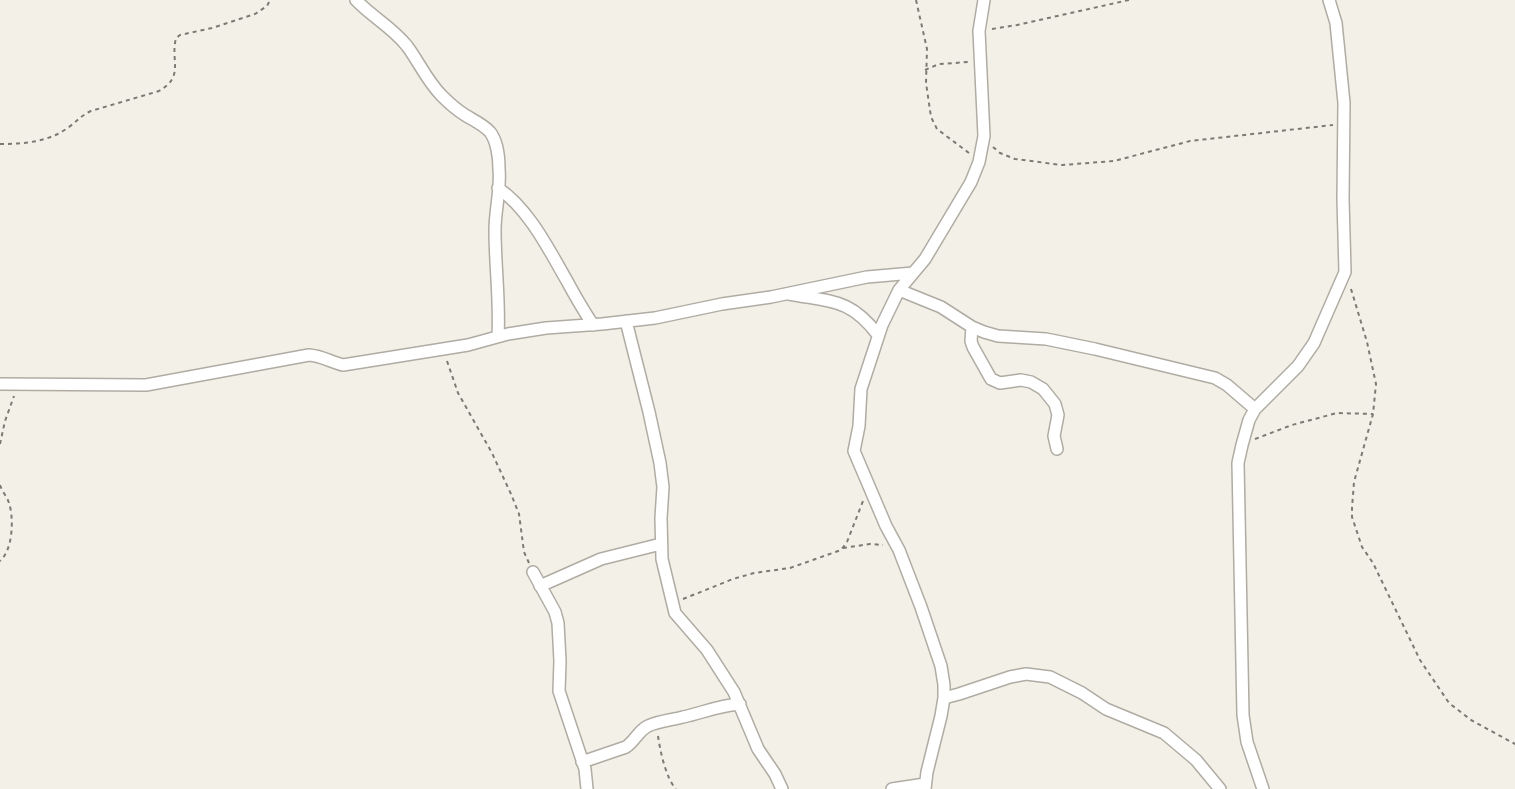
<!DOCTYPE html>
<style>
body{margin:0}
canvas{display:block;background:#f3f0e7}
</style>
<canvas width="1515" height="789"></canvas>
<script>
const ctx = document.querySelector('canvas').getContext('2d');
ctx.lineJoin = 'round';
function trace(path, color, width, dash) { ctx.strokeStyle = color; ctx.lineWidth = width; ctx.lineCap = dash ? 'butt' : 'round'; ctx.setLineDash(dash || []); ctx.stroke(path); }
const street = new Path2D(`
 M356,0C372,17 392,27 407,46C419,62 427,81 442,96C449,103 457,110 465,115C473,120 484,125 490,132C497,141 499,158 499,169C501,189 495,210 495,230C495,266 500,301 498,336
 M498,188C529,209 549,250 567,281C575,296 584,311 593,325
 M899,290L941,307L972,327L984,332L998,336L1046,339L1095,349L1215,378L1227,385L1255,409
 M789,294C831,302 850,298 878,335
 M626,321L649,412L660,463L663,487L661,518L662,559L675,613L707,650L734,692L758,749L775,774L782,789
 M972,327L971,341L973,347L991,379L1000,383L1021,380L1031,382L1043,389L1055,404L1058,415L1054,436L1057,449
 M0,384L146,385L309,355C322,356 331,362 343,365L468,345L508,334L546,328L602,324L655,318L722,304L771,297L867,277L913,273
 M533,572L555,612L558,623L560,661L559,691L585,769L587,789
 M540,586L601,559L661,544
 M944,698L959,694L1010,677L1026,674L1050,677L1082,693L1106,709L1164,733L1196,760L1220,789
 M582,762L626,747C635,741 638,731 648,726C659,721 672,720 683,717C702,713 720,705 740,704
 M892,789L925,784
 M925,789L927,772L941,716L944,698V685L941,666L921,607L899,550L886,526L854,451L859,426L861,389L882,325L899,290L925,259L971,182L979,162L984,136L979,31L984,0
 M1263,789L1247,742L1243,715L1238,463L1242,445L1249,420L1255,409L1298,366L1314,343L1345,272L1343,199L1344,103L1336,23L1329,0`);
trace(street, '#b0aca4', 14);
trace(new Path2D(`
 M916,0L927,49L926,83L931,117L937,129L969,153
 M992,29L1017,25L1129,0
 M925,70L939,64L969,62
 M0,144C24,144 49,142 69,127C77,121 82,115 91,111L159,91C185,76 170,61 176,38L180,35L212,28L255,14L267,6L270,0
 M993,147L1000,153L1015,159L1062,165L1114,161L1190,141L1333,125
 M1351,289L1367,342L1376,384L1373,414L1354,482L1352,508V517L1362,547L1373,563L1420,660L1449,703L1471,720L1515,744
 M447,361L458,393L492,453L511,494L519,514L524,552L529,563
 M1255,439L1292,425L1337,413L1373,414
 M0,444L5,421L14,396
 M0,485C2,491 7,497 9,503C14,518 13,550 0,561
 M843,548L870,544L883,545
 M683,599L733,579L754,573L790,568L841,550L847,542L863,501
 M658,736C660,750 666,779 676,789`), '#7c7a74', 2, [4, 4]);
trace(street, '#fff', 11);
</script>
